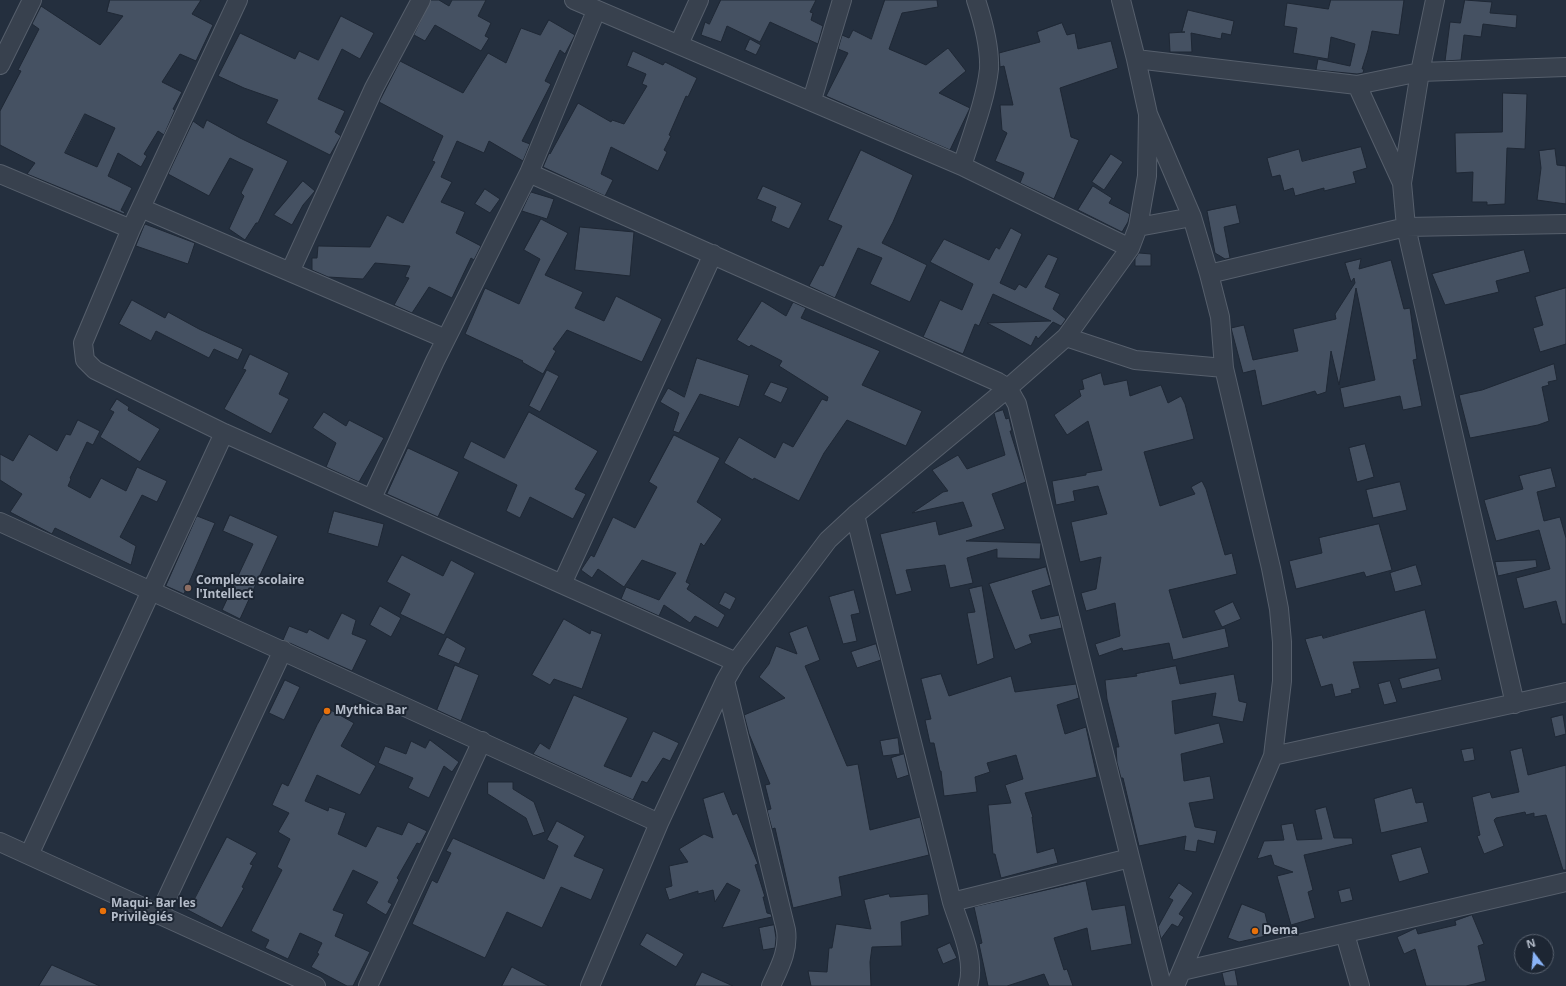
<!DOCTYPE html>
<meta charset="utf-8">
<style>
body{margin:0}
#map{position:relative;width:1566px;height:986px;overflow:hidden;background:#242f3e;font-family:"Noto Sans",sans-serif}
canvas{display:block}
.north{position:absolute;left:1514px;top:934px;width:40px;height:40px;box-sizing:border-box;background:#1d2633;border:1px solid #59626f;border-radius:50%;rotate:344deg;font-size:11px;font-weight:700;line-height:16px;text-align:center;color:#b4bcc9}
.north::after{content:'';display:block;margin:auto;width:14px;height:18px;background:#8ab4f8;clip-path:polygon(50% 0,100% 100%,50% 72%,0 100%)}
</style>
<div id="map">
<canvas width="1566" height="986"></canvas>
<div class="north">N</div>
</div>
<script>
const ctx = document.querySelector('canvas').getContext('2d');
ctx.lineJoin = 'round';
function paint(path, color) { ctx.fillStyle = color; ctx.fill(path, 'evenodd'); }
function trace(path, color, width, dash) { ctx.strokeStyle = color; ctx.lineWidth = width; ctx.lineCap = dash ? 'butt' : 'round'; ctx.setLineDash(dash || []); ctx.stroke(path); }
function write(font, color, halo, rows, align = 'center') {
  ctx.font = font + ' "Noto Sans",sans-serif'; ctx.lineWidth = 4; ctx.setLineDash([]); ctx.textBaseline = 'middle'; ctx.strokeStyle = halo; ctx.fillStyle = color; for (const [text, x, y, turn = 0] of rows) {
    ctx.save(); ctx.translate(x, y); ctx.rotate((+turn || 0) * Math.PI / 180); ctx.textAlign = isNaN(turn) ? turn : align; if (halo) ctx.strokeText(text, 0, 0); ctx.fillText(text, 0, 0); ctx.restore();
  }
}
const building = new Path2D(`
 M110,0H201L192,14L213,25L196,61L180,54L162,82L182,92L173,109L175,110L164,135L158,131L144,154L147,156L141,167L118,153L108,176L132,188L121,210L125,212L124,214L27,174L35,163L0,145V111L21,71L18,70L39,29L32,24L41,6L100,45L123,16L107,12ZM85,114L115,128L97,167L65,153Z
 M431,0H439L449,6L452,0H486L478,16L491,23L485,36L489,38L481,51L435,25L425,41L414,35Z
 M721,0H816L810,12L813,13L811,20L823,26L818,44L770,22L760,42L727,26L721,42L701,35L705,22L709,24Z
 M885,0H937L938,7L902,13L889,49L926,65L948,48L966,71L939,93L970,108L950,150L826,96L848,53L838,49L842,35L849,38L853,30L871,39Z
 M1331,0H1404L1399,35L1372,31L1368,50L1362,69H1364L1363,73L1357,74L1316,70L1318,59L1350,66L1355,44L1331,37L1328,59L1293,53L1297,28L1284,26L1287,3L1328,9Z
 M1465,0L1492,2L1490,13L1517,15L1516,28L1483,24L1481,37L1464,35L1461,60L1445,61L1450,22L1460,23Z
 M1188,10L1234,21L1231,35L1222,33L1221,39L1191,33L1192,52H1170L1169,33L1185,32H1182Z
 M341,16L374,33L360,59L342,49L318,99L345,111L335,132L341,136L330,155L266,123L278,100L244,88L218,76L240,33L295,59L299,51L318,60Z
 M549,20L575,35L565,54L560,50L545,81L551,84L522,141L530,144L523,161L489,141L484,153L457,141L441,177L452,182L441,202L465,212L456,233L481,246L474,260L471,258L452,298L429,287L412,313L394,305L409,278L405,277L410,266L375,263L363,279L328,277L312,270V258H317L318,246L370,247L387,215L403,223L435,162L432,161L443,136L379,102L400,61L463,93L488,53L506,63L521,28L540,35Z
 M1062,23L1067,35L1075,33L1078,49L1111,41L1118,68L1060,88L1071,137L1079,140L1054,199L1020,183L1024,173L995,161L1007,133L1002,130L1000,105H1013L1004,66L1000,67L999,53L1040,42L1037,32Z
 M750,39L761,45L756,55L745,50Z
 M633,51L663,65L665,62L697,78L688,97L686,96L669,135L671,136L664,150L667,152L658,171L611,147L601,174L613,180L605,196L543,167L549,153L550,154L578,103L611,122L612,120L624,124L647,86L642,84L646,74L627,66Z
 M1503,93L1527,94L1525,149L1507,148L1505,204L1487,205V202H1472L1473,172L1456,173L1455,133L1502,132Z
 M207,120L240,138L288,161L258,223H256L245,240L229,229L244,196L241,193L253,169L230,158L209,196L168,174L193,121L203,128Z
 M1361,147L1367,168L1353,172L1356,183L1324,191V188L1295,196L1293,188L1284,191L1280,175L1272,177L1267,158L1299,149L1302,161Z
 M1555,149L1557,165L1566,166V204L1537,200L1541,168L1539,151Z
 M861,150L913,175L893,222L882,243L927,265L910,302L870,284L882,258L858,248L835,298L809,286L820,265L823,266L842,226L828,220Z
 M1111,154L1123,162L1104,190L1092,182Z
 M303,181L315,191L303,205L292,225L274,215Z
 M763,186L802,203L789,229L771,221L776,207L757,199Z
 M1093,186L1112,198L1109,203L1130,214L1128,222L1122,232L1078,210Z
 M485,189L500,199L490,213L475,204Z
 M531,192L554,199L547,219L522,211Z
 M1236,205L1240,223L1224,227L1230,258L1225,259L1215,253L1207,211Z
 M541,219L568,233L545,275L583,292L575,308L604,321L616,296L662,319L642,362L567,330L553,349L556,351L543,374L522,362L523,361L465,334L485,288L519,304L540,259L524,250Z
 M145,224L195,243L188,264L136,246Z
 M580,227L634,232L630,276L575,270Z
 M1011,228L1022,234L1000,283L1015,290L1019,284L1026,288L1048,254L1058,258L1045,287L1060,294L1053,309L1066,319L1061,326L1053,322L1038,339L1036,336L1031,346L987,323L1051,321L993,294L979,326L975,324L963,354L923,337L940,300L962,310L973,284L930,262L944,239L989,260L996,247L999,249Z
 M1524,250L1530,272L1496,281L1499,292L1445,305L1432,274Z
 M1139,253L1151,254V266H1135V259Z
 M1361,259L1359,269L1391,260L1404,309L1410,308L1417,359L1413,360L1422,406L1403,410L1400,396L1344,408L1340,388L1375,380L1356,288L1339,385L1331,351L1326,392L1317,395L1315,391L1262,406L1255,370L1243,373L1231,328L1244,325L1253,360L1298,351L1293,329L1336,319L1335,314L1355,283L1354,278L1351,282L1345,263Z
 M1566,288V344L1540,352L1533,328L1543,325L1535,297Z
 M132,300L165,318L168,312L199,329L243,349L238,360L214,349L209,358L156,331L151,341L119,324Z
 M762,301L786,316L793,302L806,308L801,318L880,351L862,385L922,411L906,446L847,420L824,453L799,501L754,478L753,480L724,463L739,437L775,458L783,442L793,447L822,399L827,401L828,397L779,366L782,361L751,345L749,347L737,340Z
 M250,354L289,373L279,394L289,399L271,434L224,409L246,370L243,369Z
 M697,358L749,375L739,407L700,394L679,433L673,431L679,413L660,402L668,388L684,397Z
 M1554,364L1557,380L1548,382L1549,385L1542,387L1549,421L1538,425L1470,438L1459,395L1482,390Z
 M547,370L559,376L540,412L529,406Z
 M1101,373L1104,385L1127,380L1130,396L1161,385L1168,403L1181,396L1185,404L1194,439L1144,452L1160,506L1195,494L1191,487L1202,481L1206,489L1225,555L1232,553L1237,574L1169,590L1183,638L1225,628L1229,647L1173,660L1169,643L1123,651L1122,648L1099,656L1095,644L1120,636L1115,603L1086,611L1081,593L1096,589L1101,557L1080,562L1071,522L1107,514L1098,486L1073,491L1075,501L1056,505L1052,481L1086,475V473L1102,470L1088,421L1067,435L1054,415L1081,396L1079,390L1084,389L1082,380Z
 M771,382L788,388L781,403L764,395Z
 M117,399L129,407L128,410L160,429L140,462L100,437L114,412L110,410Z
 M1003,410L1006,419L1009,418L1012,431H1010L1026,482L992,494L1005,529L966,541L1041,543L1040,559L997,558V549L967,558L973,583L950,588L945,565L906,570L912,591L896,595L880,534L936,521L939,535L972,526L963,502L912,513L943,492L948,491L932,470L958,455L967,469L1005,455L994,413Z
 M324,412L346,426L349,420L384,438L359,482L326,467L336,443L313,428Z
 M529,412L598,451L575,489L586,494L573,519L530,497L520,518L506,511L517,485L463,458L471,441L504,458Z
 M78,420L100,431L93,445L87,442L70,478L71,479L68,486L90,498L101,478L126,491L137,467L167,481L157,502L142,495L120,537L136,546L131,565L55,528L52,534L10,512L22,494L0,480V454L13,461L29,434L57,451L66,434L70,435Z
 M674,435L720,458L697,502L722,519L704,546L701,543L686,582L690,584L687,589L725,615L718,628L695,616L690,623L664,605L659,616L621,599L626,587L659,600L676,573L642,560L624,587L598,569L592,578L581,570L591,555L594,557L613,517L635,528L657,487L649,482Z
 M1365,444L1374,477L1357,482L1349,448Z
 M408,448L459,472L438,517L387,494Z
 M1551,468L1556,487L1537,492L1544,521L1560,517L1566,538V624H1562L1556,601L1524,609L1516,578L1550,569L1539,530L1496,541L1484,500L1523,489L1519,476Z
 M1400,482L1407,510L1373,518L1366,490Z
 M334,511L384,524L378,547L328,533Z
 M230,515L278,536L240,619L222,610L253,544L223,531Z
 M197,516L215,523L184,594L166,586Z
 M1379,524L1392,570L1366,577L1364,572L1296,589L1289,561L1322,553L1319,538Z
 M402,555L443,576L451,560L475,573L444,635L400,614L410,594L387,582Z
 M1536,560L1537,567L1498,576L1495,562Z
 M1416,565L1422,585L1395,592L1390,573Z
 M1046,567L1051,585L1032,591L1041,619L1059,615L1062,628L1029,635L1032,643L1015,650L989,584Z
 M982,586L994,658L977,665L967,613L975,612L969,589Z
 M854,590L860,613L851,615L857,641L843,644L829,597Z
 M725,592L736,598L730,610L719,604Z
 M1233,602L1241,619L1222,627L1214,611Z
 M380,606L401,618L391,637L370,625Z
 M1425,610L1437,659L1353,662L1360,688L1351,690L1352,693L1335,697L1332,684L1321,687L1305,639L1322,635L1323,638Z
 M342,613L356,620L352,634L367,640L352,671L283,640L289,626L307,633L309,629L328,639Z
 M564,619L590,634L591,630L602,634L582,689L554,679L550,685L532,675Z
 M807,626L820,660L805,666L847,766L858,764L870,830L920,817L929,855L839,877L842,896L793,908L775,828L772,829L767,810L771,809L765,785L770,784L749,734L744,715L785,698L759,677L769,664L776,646L797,654L789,633Z
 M447,637L466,648L459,664L438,655Z
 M876,644L881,660L857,668L851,652Z
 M455,665L479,675L461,721L437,710Z
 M1176,666L1180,684L1234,674L1239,701L1247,703L1243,722L1212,716L1216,693L1172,701L1175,734L1219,723L1224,743L1181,754L1184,781L1210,776L1214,799L1189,803L1195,827L1217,831L1214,844L1198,840L1196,852L1184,850L1186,836L1139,846L1123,778H1121L1117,763L1116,747H1119L1107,699L1105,680L1137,676L1136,674Z
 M1439,668L1442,680L1402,689L1399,679Z
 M941,674L949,696L1011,676L1015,692L1076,684L1079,698L1057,705L1065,734L1086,727L1097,777L1025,793L1033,817H1032L1037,853L1054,848L1058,863L1001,878L995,854H993L988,805L1011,803L1005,785L1023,779L1016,755L987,763L990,772L975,777L977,792L944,796L941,771H940L934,743H930L925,720L931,719L921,679Z
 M285,680L300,687L284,720L269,713Z
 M1390,681L1397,702L1384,705L1378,684Z
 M574,695L628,718L604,766L631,777L653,731L679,743L670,761L663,758L647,783L642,781L633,800L533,754L540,743L549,749Z
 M327,708L354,723L341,746L376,766L360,795L317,775L305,801L328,811L329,807L346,813L338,834L366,847L377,826L402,835L408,822L427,831L420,844L417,843L397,878L399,880L388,902L392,904L386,915L366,903L378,882L353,870L333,910L344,914L335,936L370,952L353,986H347L311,967L319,954L317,953L322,943L300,933L288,959L265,948L269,940L251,931L282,870L277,867L290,839L278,832L289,813L272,805L282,783L288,786L317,725Z
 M1563,715L1566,734L1555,737L1551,718Z
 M898,738L900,754L883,756L880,741Z
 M430,740L459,762L452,772L444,766L429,798L408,788L413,778L378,763L385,746L406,754L411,741L425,748Z
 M1473,748L1475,760L1464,762L1461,750Z
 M1522,748L1528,775L1566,765V870H1563L1546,815L1534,817V813L1526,815L1525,812L1496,818L1494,820L1504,846L1484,854L1477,836L1480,835L1472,797L1490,792L1492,798L1519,792L1510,751Z
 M904,754L909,775L897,779L891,758Z
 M488,782H513V789L534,802L545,832L533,836L526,818L488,794Z
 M1412,788L1416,803L1423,802L1428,822L1381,833L1374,799Z
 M724,792L733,815L737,813L758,864L755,865L765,897H763L767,913L771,914L772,917L722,928L740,890L727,883L715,902L713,890L698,894V891L669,900L665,888L672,886L669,866L688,862L679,849L704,834L713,838L703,799Z
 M1326,807L1334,838H1352L1353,844L1304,855L1313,890L1308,892L1315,918L1291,925L1277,876L1293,872L1274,865L1271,855L1257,859L1264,841L1284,840L1281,825L1293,823L1297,840L1322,839L1315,810Z
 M557,821L585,836L574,856L604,869L591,900L561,887L542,928L507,912L485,958L412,924L432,880L437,883L451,853L446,851L453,838L544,879L558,846L547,840Z
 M227,837L257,853L250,864L253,865L242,887L244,888L222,928L186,909L191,898L194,899Z
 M1421,847L1429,873L1399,882L1391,855Z
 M1086,881L1092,910L1125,905L1132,944L1091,951L1087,928L1054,938L1064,970L1067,969L1073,986H1049L1044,974L1007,986H988L979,944L982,943L974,907Z
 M1179,883L1193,893L1179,914L1184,917L1178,927L1172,924L1161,939L1158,927L1173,900L1169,898Z
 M1350,888L1353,900L1341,903L1338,891Z
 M889,894L890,897L928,894L929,915L901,922L902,946L872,947L870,962L871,986H811L808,971L827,972L829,948H832L836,924L871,929L864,900Z
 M1242,904L1265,913L1270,935L1239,942L1228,938Z
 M1472,915L1484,944L1478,946L1486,981L1466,986H1426L1415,949L1404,954L1397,937L1416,928L1418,934L1456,925L1455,921Z
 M774,925L776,938L775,948L763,950L759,928Z
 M647,933L684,954L676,967L640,945Z
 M950,943L957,958L943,964L937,949Z
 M52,965L100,986H39Z
 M512,967L549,986H502Z
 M1235,970L1238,986H1225L1222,973Z
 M702,972L733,986H695Z`);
paint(building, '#455162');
trace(building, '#1f2835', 1);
const minor = new Path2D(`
 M238,0L131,229L83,343L85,360L95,370L224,433L736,662
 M574,0L962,166L1130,248
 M1121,0L1136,59L1148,114L1192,217L1209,274L1220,317L1224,368L1271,568L1279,609L1282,642V681L1273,756L1175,986
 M1435,0L1420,72L1402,183L1406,227L1515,704
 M679,44L699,0
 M1136,59L1357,85L1420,72L1566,67
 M0,65L32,0
 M1357,85L1402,183
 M812,100L842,0
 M962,166C971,137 986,99 989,69C990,46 983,21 976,0
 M529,173L998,382L1008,388L1017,404L1162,986
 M0,174L131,229
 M141,208L446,339
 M1138,227L1192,217
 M290,272L374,88L421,0
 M1209,274L1406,227L1566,224
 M1066,337L1135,360L1224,368
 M372,498L435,361L529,173L596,11
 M855,515L952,902C960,928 976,959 968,986
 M0,522L659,823
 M562,584L713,254
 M725,681L786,930C789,951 779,968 771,986
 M1273,756L1566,692
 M0,842L316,986
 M29,855L224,433
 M952,902L1130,858
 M159,915L283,650
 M1345,934L1360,986
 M1182,971L1566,882
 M368,986L482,741
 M590,986L659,823L725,681L736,662L828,540L855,515L1008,388L1066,337L1130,248L1138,227L1147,176L1148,114`);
trace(minor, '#565f6c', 20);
trace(minor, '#38414e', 18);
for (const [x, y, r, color] of [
 [188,588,4,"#8d6e63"],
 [327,711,4,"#e8710a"],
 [103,911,4,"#e8710a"],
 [1255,931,4,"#e8710a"]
]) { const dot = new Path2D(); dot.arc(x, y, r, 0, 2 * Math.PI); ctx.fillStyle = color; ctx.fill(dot); trace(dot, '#1d2633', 1.5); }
write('bold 12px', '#b4bcc9', '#1d2633', [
 ["Complexe scolaire",196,581],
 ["l'Intellect",196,595],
 ["Mythica Bar",335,711],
 ["Maqui- Bar les",111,904],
 ["Privilègiés",111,918],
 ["Dema",1263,931]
], 'left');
</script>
